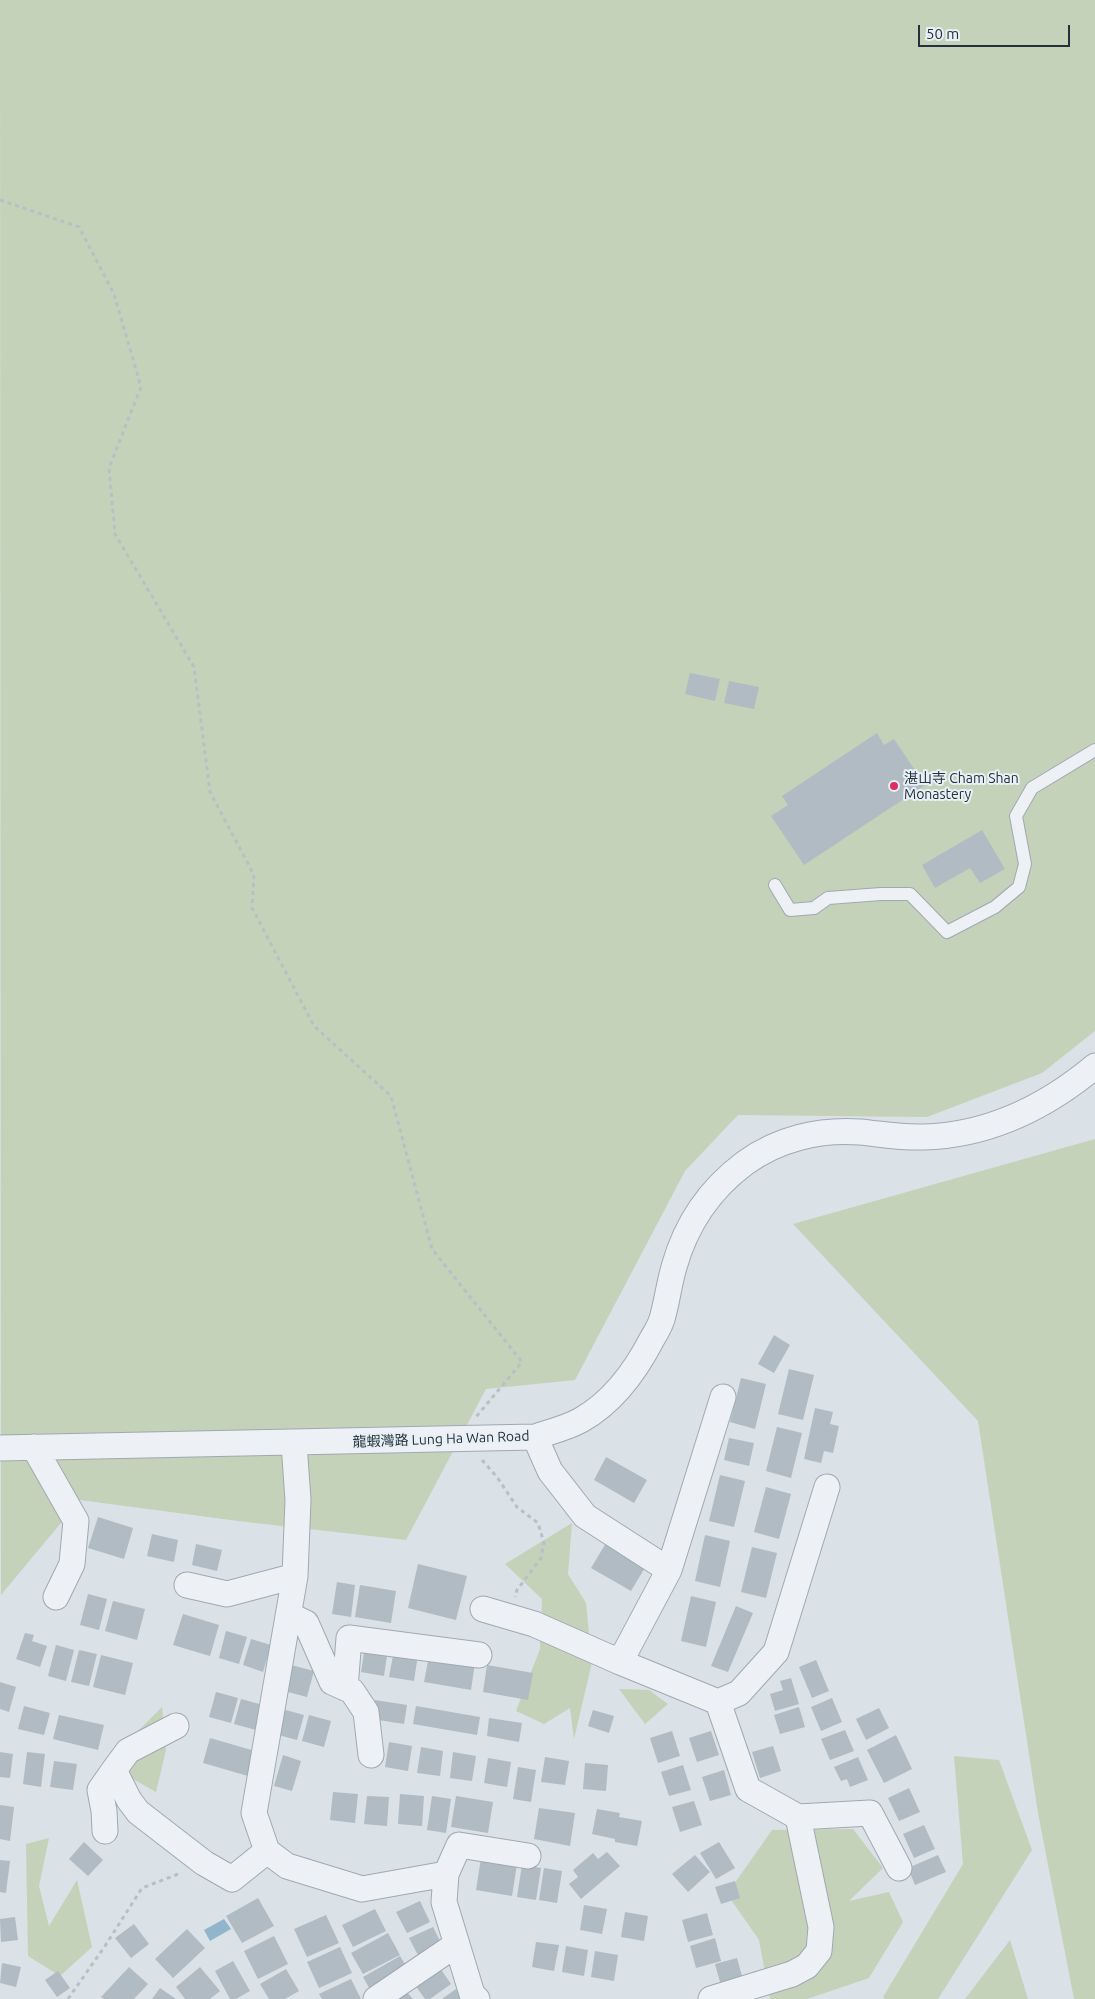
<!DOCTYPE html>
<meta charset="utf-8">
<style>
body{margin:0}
#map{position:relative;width:1095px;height:1999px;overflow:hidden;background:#dae1e7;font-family:Ubuntu,sans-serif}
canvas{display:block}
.scale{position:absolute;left:918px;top:25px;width:152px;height:22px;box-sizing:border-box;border:2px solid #23313e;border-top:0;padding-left:6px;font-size:15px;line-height:18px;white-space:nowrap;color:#23313e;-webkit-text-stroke:4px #e9f0f5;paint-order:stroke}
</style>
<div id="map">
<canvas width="1095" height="1999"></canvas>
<div class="scale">50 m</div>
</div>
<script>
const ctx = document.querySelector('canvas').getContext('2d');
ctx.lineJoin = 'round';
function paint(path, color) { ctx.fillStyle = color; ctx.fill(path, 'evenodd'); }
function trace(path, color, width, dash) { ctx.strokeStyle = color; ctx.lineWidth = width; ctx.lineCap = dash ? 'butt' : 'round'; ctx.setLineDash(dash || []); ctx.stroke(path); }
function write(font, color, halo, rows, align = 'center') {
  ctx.font = font + ' Ubuntu,"Noto Sans TC",sans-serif'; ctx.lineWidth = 4; ctx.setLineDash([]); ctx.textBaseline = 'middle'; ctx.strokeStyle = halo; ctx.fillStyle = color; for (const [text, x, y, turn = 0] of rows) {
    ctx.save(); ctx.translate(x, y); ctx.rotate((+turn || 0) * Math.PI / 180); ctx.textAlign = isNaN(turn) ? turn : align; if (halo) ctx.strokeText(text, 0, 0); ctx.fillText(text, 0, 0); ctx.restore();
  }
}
paint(new Path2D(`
 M0,0H1095V1031L1042,1073L927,1117L738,1115L685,1171L575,1380L486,1389L406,1540L238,1521L80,1500L1,1595Z
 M1095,1139V1999H1074L1038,1813L978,1421L793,1224Z
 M572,1523L568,1574L586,1603L592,1662L574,1739L570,1708L544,1724L516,1711L540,1649L542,1599L505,1564Z
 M619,1689L649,1690L668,1704L645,1724Z
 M162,1707L166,1750L156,1792L126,1775L136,1733Z
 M954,1756L999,1760L1032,1850L938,1999H885L883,1997L963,1864Z
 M853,1829L883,1868L849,1901L889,1892L903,1922L869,1978L807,1999H770L759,1940L727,1894L772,1830Z
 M49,1838L39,1886L49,1926L77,1880L92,1947L60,1976L28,1956L26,1844Z
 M1010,1940L1028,1999H965Z`), '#c4d2ba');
paint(new Path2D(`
 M224,1919L231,1929L210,1941L204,1930Z`), '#91b6cb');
paint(new Path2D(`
 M690,673L720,679L715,701L685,694Z
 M729,681L759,687L754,709L724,703Z
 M877,733L884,745L894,739L925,785L804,865L771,816L788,805L782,796Z
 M982,830L1005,869L980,883L970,868L935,888L922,865Z
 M774,1335L790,1345L774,1373L758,1364Z
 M789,1369L814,1375L803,1420L778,1414Z
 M741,1378L766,1384L755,1429L730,1422Z
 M815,1408L833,1412L830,1424L839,1426L833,1453L824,1451L821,1463L804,1459Z
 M777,1427L802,1433L791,1478L766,1471Z
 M729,1438L754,1443L749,1466L724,1460Z
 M606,1457L647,1480L634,1503L594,1480Z
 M720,1475L745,1481L734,1527L709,1521Z
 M766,1487L791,1494L779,1539L754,1532Z
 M98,1517L133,1528L124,1559L88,1548Z
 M152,1534L178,1540L174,1562L147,1556Z
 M705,1535L730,1541L720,1587L695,1581Z
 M606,1543L646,1566L631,1591L591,1568Z
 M196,1544L222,1550L217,1571L192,1565Z
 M752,1547L777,1553L766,1598L741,1592Z
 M418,1564L467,1576L456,1620L408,1608Z
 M337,1582L355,1585L351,1617L332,1614Z
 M360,1585L396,1591L391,1623L355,1617Z
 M88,1594L107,1599L99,1630L80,1625Z
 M691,1596L716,1602L706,1647L681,1641Z
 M113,1601L145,1609L137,1640L105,1631Z
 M736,1606L753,1613L728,1672L711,1666Z
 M183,1614L219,1625L210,1656L173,1645Z
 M226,1631L247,1637L239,1664L219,1658Z
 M25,1633L34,1635L32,1641L47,1646L40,1667L16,1659Z
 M251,1639L271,1645L263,1672L243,1665Z
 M56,1645L74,1650L66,1681L48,1676Z
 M365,1646L388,1649L384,1676L361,1672Z
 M79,1650L97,1654L89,1686L71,1682Z
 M394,1650L418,1654L414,1681L389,1677Z
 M101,1655L133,1663L125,1695L93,1687Z
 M429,1656L475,1663L471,1690L424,1682Z
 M816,1660L829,1691L812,1698L799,1667Z
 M291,1665L314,1671L307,1697L284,1691Z
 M487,1665L533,1673L528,1700L483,1692Z
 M791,1678L799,1704L775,1711L770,1694L783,1690L780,1681Z
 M0,1682L16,1687L9,1712L0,1709Z
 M216,1692L238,1698L231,1723L209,1717Z
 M832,1698L842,1722L821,1731L811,1707Z
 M241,1699L263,1705L256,1730L234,1724Z
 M375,1700L407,1705L404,1724L372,1719Z
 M24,1706L50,1713L44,1735L18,1729Z
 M416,1706L480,1717L477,1735L413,1724Z
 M799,1707L805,1727L780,1734L774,1715Z
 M879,1708L889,1728L866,1740L856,1719Z
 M282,1709L304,1715L297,1740L275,1734Z
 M593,1710L614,1716L609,1733L588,1726Z
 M59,1715L104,1725L98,1750L53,1739Z
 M309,1715L331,1721L324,1747L302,1741Z
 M489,1718L522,1723L519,1742L487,1736Z
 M845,1730L854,1751L830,1760L821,1739Z
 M672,1731L680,1756L658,1763L650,1738Z
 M711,1731L719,1755L697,1762L689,1738Z
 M896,1735L912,1769L884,1783L867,1750Z
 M210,1738L255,1751L248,1776L203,1763Z
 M389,1742L412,1746L408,1771L385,1767Z
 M773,1746L781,1771L760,1778L752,1752Z
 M421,1747L443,1751L440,1776L417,1773Z
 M0,1752L13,1754L10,1778L0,1777Z
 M27,1752L45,1754L41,1787L23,1784Z
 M453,1752L476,1756L472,1781L450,1778Z
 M283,1755L301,1761L292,1791L274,1786Z
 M545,1757L569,1761L565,1785L541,1782Z
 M858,1757L868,1780L850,1787L847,1779L841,1781L834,1767Z
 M488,1758L511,1762L507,1787L484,1783Z
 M54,1761L77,1764L73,1790L50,1787Z
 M585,1763L608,1765L606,1791L583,1789Z
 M683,1765L691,1790L669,1796L661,1772Z
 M518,1767L536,1770L531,1802L513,1799Z
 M724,1770L731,1795L710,1801L702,1777Z
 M909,1788L920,1812L899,1821L888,1798Z
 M333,1792L358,1794L355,1823L330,1820Z
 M400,1794L424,1796L422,1826L398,1824Z
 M367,1796L389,1797L387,1826L364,1824Z
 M432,1796L451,1799L446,1833L427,1830Z
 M456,1796L493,1802L488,1833L451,1827Z
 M694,1801L702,1825L680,1832L672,1807Z
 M0,1805L14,1807L10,1841L0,1839Z
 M539,1808L575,1813L570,1846L534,1839Z
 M597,1809L620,1813L619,1817L642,1821L637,1846L615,1842V1839L592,1834Z
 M924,1825L935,1849L914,1858L903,1834Z
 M84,1842L103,1860L88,1876L69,1859Z
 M719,1842L735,1868L716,1879L700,1853Z
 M607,1852L620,1866L581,1899L569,1884L578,1877L573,1870L593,1853L598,1859Z
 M695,1855L710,1872L688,1892L672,1874Z
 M938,1855L946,1872L915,1885L908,1868Z
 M481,1858L517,1864L512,1896L476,1890Z
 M0,1860L10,1861L6,1893L0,1892Z
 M522,1865L541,1868L536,1900L517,1897Z
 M544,1868L562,1871L557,1903L539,1900Z
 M735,1881L740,1898L721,1904L715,1887Z
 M258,1898L274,1926L242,1943L226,1916Z
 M420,1901L430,1922L407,1933L396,1912Z
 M584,1905L607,1909L602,1934L580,1930Z
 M375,1909L386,1931L353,1947L342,1925Z
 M625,1912L648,1916L644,1941L621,1937Z
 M707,1913L713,1935L688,1942L682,1920Z
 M326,1915L339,1943L307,1957L294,1929Z
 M15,1917L18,1940L1,1942L0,1919Z
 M134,1924L149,1944L131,1958L115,1938Z
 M433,1927L443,1947L420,1959L409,1938Z
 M187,1929L205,1948L173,1978L155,1959Z
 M388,1933L400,1955L363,1974L351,1953Z
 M274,1936L288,1964L258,1979L244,1951Z
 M715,1938L721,1961L696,1968L690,1946Z
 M536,1942L559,1945L554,1971L532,1967Z
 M566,1946L588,1950L584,1976L562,1972Z
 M340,1947L352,1973L319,1988L307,1962Z
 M595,1951L618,1955L614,1981L591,1977Z
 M400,1956L411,1974L373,1995L363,1977Z
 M737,1958L744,1983L722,1989L715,1964Z
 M233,1961L250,1991L236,1999H230L215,1971Z
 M2,1963L21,1967L16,1987L0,1983Z
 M129,1967L148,1984L134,1999H104L101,1997Z
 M200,1967L220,1991L210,1999H185L176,1987Z
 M440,1968L451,1984L430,1999H425L415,1985Z
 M286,1969L299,1991L285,1999H269L260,1984Z
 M58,1971L70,1988L57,1997L45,1980Z
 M351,1979L361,1999H322L319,1994Z
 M160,1988L176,1999H152Z
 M456,1989L464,1999H442Z
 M406,1991L413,1999H396Z`), '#b1bbc4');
const service = new Path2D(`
 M775,885L790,910L814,908L828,898L881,894H910L947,932L995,907L1019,887L1025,864L1016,816L1032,788L1095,750`);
const minor = new Path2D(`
 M535,1437L550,1471L585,1516L669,1570L620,1662L718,1702L748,1789L798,1817L821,1927L819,1951L807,1966L792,1974L711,1999
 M294,1443L298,1500L295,1576L254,1813L267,1851L287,1866L362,1889L446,1874L444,1902L472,1994L477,1999
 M34,1447L76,1521L72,1564L56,1597
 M0,1448L535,1437C549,1432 567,1428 581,1420C613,1402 636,1370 652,1339C656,1332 660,1326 662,1319C667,1302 669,1284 674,1267C686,1224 710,1189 745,1163C778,1139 819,1129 860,1132C881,1134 902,1138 924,1137C989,1135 1046,1107 1095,1066
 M669,1570L723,1397
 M187,1585L227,1594L295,1576
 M483,1609L534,1624L620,1662
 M289,1615L306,1623L332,1682L352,1691L366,1712L371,1755
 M345,1688L349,1638L479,1655
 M718,1702L739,1693L776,1652L827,1487
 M114,1770L128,1751L176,1726
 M798,1817L870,1813L899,1868
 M105,1831L104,1811L100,1790L114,1770L129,1800L138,1812L204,1863L232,1879L267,1851
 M446,1874L459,1845L528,1856
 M376,1999L457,1944`);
trace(service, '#9fa9b1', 14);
trace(minor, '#9fa9b1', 27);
trace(new Path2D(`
 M0,200L79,227L114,294L141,387L109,468L115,534L194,667L210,792L254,875L252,908L314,1026L391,1096L432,1249L522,1362L476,1417
 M482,1460L497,1477L517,1507L538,1523L544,1543L541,1558L517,1590L515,1597
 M68,1999L105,1946L142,1888L181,1873`), '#b8bfc5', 3, [4, 4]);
trace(service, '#edf1f5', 12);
trace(minor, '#edf1f5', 25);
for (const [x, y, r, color] of [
 [894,786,5,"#db3063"]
]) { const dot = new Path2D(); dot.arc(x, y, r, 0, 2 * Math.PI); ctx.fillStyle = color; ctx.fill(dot); trace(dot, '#e9f0f5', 2); }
write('14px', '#23313e', '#e9f0f5', [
 ["湛山寺 Cham Shan",904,778],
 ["Monastery",904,794]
], 'left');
write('14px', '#23313e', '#e9f0f5', [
 ["龍蝦灣路 Lung Ha Wan Road",441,1439,-2]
]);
</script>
